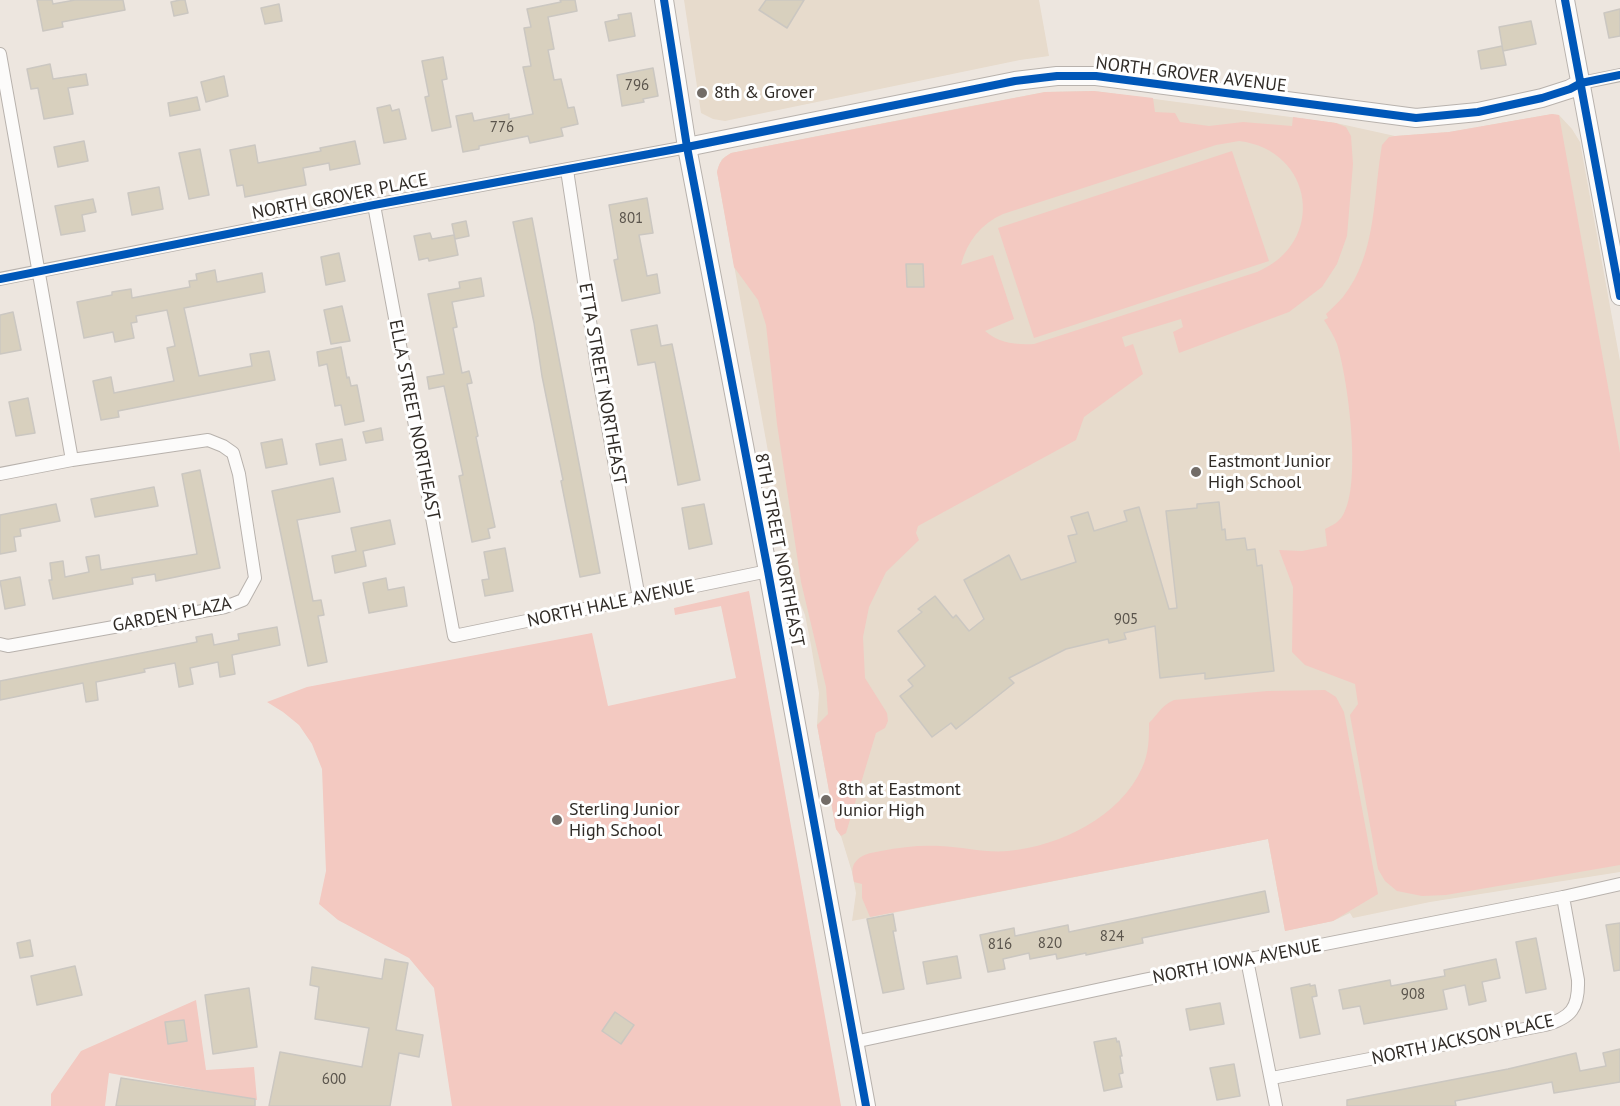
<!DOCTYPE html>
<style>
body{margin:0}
canvas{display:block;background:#ede6df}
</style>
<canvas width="1620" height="1106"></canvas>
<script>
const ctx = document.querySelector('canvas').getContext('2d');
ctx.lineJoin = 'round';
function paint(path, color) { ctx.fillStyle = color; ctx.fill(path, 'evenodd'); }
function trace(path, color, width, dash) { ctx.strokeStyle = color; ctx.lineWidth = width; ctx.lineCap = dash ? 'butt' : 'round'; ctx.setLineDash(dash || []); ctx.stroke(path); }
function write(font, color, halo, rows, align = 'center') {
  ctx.font = font + ' "PT Sans",sans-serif'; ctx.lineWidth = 6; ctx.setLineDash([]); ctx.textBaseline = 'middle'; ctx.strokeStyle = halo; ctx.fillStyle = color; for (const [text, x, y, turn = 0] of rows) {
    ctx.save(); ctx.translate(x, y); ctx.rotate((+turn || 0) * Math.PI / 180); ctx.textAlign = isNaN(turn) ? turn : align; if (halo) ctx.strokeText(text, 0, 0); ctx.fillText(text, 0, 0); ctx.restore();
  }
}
paint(new Path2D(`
 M684,0H1039L1049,56L1020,60L725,121L713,119L701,113Z
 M1094,91L1336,123L1395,136L1449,132L1552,114L1559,115L1572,129L1580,142L1620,361V872L1430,902L1353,918L1350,913L1333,921L1285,931L1268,839L852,921L856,893L852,872L841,836L836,829L817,725L819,693L811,645L805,615L792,583L717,172L719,165L722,159L731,153L971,106L1045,92Z`), '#e7dbcc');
paint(new Path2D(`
 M1094,91L1153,98L1155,112L1175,113L1180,122L1209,126L1243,122L1292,126L1293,117L1336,123L1346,127L1351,136L1353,164L1347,236L1337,264L1322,287L1289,312L1179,353L1173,332L1183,327L1181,319L1122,337L1125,347L1133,344L1143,374L1084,417L1076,440L918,526L916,533L919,540L886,572L869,607L863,637L865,678L887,713L888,721L885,728L876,733L846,833L841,836L836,829L817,725L828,714L826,687L801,582L777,424L766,325L758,300L734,267L717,172C719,163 722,158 731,153L1045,92ZM1239,141C1314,150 1327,243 1257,272L1034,344C1015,345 999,343 985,331L1014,319L993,255L961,265C967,241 981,224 1003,214L1216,145Z
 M1552,114L1559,115L1620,453V865L1446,895L1422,896L1397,891L1385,881L1378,869L1350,715L1358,704L1355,684L1305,665L1292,652L1293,587L1279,550L1302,551L1327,546L1325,529C1333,525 1339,522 1343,515C1362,484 1348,379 1337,344C1334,336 1329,328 1324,320L1328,318L1326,314C1332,308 1338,303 1343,297C1377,254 1373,196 1382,145L1389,137L1395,136L1449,132Z
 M1232,151L1269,261L1034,338L998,228Z
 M749,591L841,1106H452L434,988L409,958L338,920L319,904L326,871L322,769L312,744L299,725L283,712L267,702L307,687L592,633L608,706L736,678L721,606L675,615L674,608Z
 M1325,690L1336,697L1344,712L1378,894L1333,921L1285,931L1268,839L870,917L862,898V884L854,882C853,876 851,870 854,864C860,854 871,853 881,851C901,847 920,845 940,846C963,847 985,853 1008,851C1060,846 1120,817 1142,768C1149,753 1149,738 1149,723C1159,713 1161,706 1174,700L1267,691Z
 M196,1000L206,1070L254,1067L257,1100L109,1073L105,1106H51V1094L81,1051Z`), '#f3c9c1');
const building = new Path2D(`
 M37,0H52L53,4L75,0H123L125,10L62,22L63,27L43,31Z
 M180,0H185L188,13L174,16L171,2Z
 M560,0H575L577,11L548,17L554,49L548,50L554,80L561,79L568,108L574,107L578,124L561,128L563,136L530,143L528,136L479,146V149L463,152L456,116L472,113L474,121L509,114V119L533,114L523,67L531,66L524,28L531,27L527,9L561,2Z
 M766,0H804L787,28L759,10Z
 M279,4L282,21L265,24L261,8Z
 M1620,9V36L1609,38L1604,13Z
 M631,13L635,36L609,41L605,22L619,19L618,15Z
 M1531,21L1536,44L1503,51L1499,27Z
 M1502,46L1506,65L1481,69L1478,51Z
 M443,57L447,79L442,80L451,127L432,131L425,97L429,96L422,61Z
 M50,64L53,79L86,74L88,85L68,88L73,114L44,119L38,88L31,89L27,69Z
 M653,68L658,96L643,99L644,102L622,106L617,75Z
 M224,76L228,96L206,102L201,82Z
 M197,97L200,110L170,116L168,103Z
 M390,105L392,111L399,109L406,139L384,143L377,108Z
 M84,141L88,161L58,167L54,147Z
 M355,141L360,164L330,170L329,163L303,168L306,185L245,197L243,185L237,186L230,150L255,145L258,163L321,151L320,148Z
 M200,149L209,195L189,199L179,153Z
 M159,187L163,209L132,215L128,193Z
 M647,198L653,233L639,235L647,276L657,274L660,293L622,301L614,260L618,259L609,205Z
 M93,199L96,212L82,215L85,231L61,235L55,206Z
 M532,218L600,573L580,577L561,481L563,480L542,376L534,323L513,222Z
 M466,221L469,236L455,239L452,224Z
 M430,233L432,239L454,235L458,255L429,261L428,258L419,260L414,236Z
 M339,253L345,281L326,285L321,257Z
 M906,264H923L924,287H907Z
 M215,270L217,282L262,273L265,292L184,308L199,376L252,366L250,354L269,351L275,380L118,411L119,417L101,420L93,381L111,377L114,393L174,381L167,348L175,346L167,310L136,316L137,322L131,323L134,338L115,342L113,332L84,338L77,302L112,295V292L131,289L132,298L190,287L189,281L197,280L196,274Z
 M481,278L484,296L452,302L457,327L453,328L462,373L469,371L472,383L467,384L478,436L476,437L495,527L488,529L490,538L472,542L459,476L463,475L444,386L429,389L427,377L444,374L428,294L460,288L459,282Z
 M342,306L350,341L331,344L324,310Z
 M13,312L21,350L0,354V315Z
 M657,325L661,346L672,344L700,480L678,485L655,362L638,365L631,330Z
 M341,347L347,378L349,377L351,386L357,385L364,421L345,425L341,405L335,406L327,364L319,366L317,352Z
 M28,398L35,433L16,436L9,402Z
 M381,428L383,440L366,443L363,432Z
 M282,439L287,464L266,468L261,443Z
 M342,439L346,460L320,465L316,444Z
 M200,470L220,568L156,581L155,574L132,578L133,584L53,599L49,580H52L50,563L63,561L65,577L89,572L86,557L99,555L101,570L197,554L182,474Z
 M333,478L340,512L297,520L313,601L321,600L324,615L318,616L327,662L308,666L272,491Z
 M154,487L158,506L95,517L91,499Z
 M1219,502L1222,530L1225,529L1226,540L1245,538L1247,550L1255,549L1257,566L1262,565L1274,671L1205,679V673L1160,678L1155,626L1124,633L1126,639L1109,643L1108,639L1066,649L1009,678L1014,683L956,729L951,723L932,737L900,696L913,686L908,680L925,666L898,631L922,612L918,609L935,596L953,618L956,615L969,631L984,619L964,580L1009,555L1021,580L1076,562L1068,536L1077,534L1071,517L1088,512L1094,531L1127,521L1124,511L1139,507L1169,609L1177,608L1166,511L1197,508V504Z
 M56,504L60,521L20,529L21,536L14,537L16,551L0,554V515Z
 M704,504L712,544L689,549L682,508Z
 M390,520L395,544L363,551L366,566L335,573L332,556L356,551L351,528Z
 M505,548L513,591L485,596L482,580L489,579L484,552Z
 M20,577L25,605L5,609L0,581Z
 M386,578L388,590L404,587L407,606L369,613L363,583Z
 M277,627L280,645L232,655L235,674L220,677L218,662L190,668L193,684L179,687L175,663L144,669L145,672L96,682L98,700L86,702L83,683L0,700V681L197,642L196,637L212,634L214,645L239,640L238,634Z
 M1265,891L1269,912L1142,938L1143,943L1086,955V953L1057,959L1056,954L1030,959L1029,953L1003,959L1005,969L988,972L980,935L1014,928L1015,936L1068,925L1069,932Z
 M893,914L896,931H893L904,989L883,993L867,919Z
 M1620,923V970L1614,971L1606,925Z
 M1536,938L1546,989L1526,993L1516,942Z
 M30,940L33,956L20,958L17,943Z
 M957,956L961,978L927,984L923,962Z
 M385,959L408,963L396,1030L423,1035L419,1057L399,1053L390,1106H269L280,1052L362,1067L369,1028L315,1019L319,987L310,985L312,967L382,979Z
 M1496,959L1500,978L1482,982L1486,1001L1469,1005L1465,985L1443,990L1447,1009L1364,1024L1360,1006L1343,1009L1339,990L1390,980L1391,986L1445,976L1444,970Z
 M75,966L82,995L37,1005L31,976Z
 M1310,984V986L1315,985L1317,996L1312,997L1320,1034L1300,1038L1291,988Z
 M249,988L257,1047L213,1054L205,995Z
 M1220,1003L1224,1024L1190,1030L1186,1009Z
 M615,1012L634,1025L621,1044L602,1031Z
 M184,1020L187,1041L168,1044L165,1022Z
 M1116,1038L1117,1042L1119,1041L1122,1056H1120L1123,1073L1119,1074L1122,1087L1104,1091L1094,1042Z
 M1620,1049V1082L1554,1093L1552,1082L1455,1101L1456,1106H1347V1100L1508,1069L1576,1053L1580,1071L1606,1066L1603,1053Z
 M1234,1064L1240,1096L1217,1100L1210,1068Z
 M121,1078L255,1099V1106H116Z`);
paint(building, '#d8d0be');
trace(building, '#cbc7c1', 1.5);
const street = new Path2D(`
 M0,54L72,460
 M1581,83L1620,75
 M567,170L597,367L639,598
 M374,205L454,636L768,571
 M0,279L374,205L687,147
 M0,474L72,460L208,440L223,446L233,453L239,474L255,578L243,600L225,607L8,646L0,644
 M1247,960L1276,1106
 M854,1042L1143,980L1563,897L1620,884
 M1272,1078L1545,1025C1571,1018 1579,1008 1578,980L1563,897`);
const secondary = new Path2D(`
 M664,0L687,147L768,571L866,1106
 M1565,0L1620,296
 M687,147L1015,81L1057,76H1096L1416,118L1478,112L1542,98L1570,89L1581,83`);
trace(street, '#b8b2ad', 14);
trace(secondary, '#b8b2ad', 20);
trace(street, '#fcfbfa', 12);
trace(secondary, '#fcfbfa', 18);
trace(new Path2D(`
 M664,0L687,147L768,571L866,1106
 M1565,0L1620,296
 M0,279L374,205L687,147L1015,81L1057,76H1096L1416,118L1478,112L1542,98L1570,89L1581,83L1620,75`), '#0057b8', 8);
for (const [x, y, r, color] of [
 [702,93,6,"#726c67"],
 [1196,472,6,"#726c67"],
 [826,800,6,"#726c67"],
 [557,820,6,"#726c67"]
]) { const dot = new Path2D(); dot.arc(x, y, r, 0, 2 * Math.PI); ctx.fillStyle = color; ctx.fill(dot); trace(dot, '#fff', 2); }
write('15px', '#5a544c', null, [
 ["796",637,86],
 ["776",502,128],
 ["801",631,219],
 ["905",1126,620],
 ["824",1112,937],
 ["820",1050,944],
 ["816",1000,945],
 ["908",1413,995],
 ["600",334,1080]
]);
write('18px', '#302b26', '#fff', [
 ["NORTH GROVER AVENUE",1191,75,7],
 ["NORTH GROVER PLACE",340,197,-11],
 ["ETTA STREET NORTHEAST",602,384,80],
 ["ELLA STREET NORTHEAST",414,420,79],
 ["8TH STREET NORTHEAST",779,550,79],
 ["NORTH HALE AVENUE",611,604,-12],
 ["GARDEN PLAZA",172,615,-11],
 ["NORTH IOWA AVENUE",1237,962,-11],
 ["NORTH JACKSON PLACE",1463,1040,-12]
]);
write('18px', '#302b26', '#fff', [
 ["8th & Grover",714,93],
 ["Eastmont Junior",1208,462],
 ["High School",1208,483],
 ["8th at Eastmont",838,790],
 ["Junior High",838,811],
 ["Sterling Junior",569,810],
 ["High School",569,831]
], 'left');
</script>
